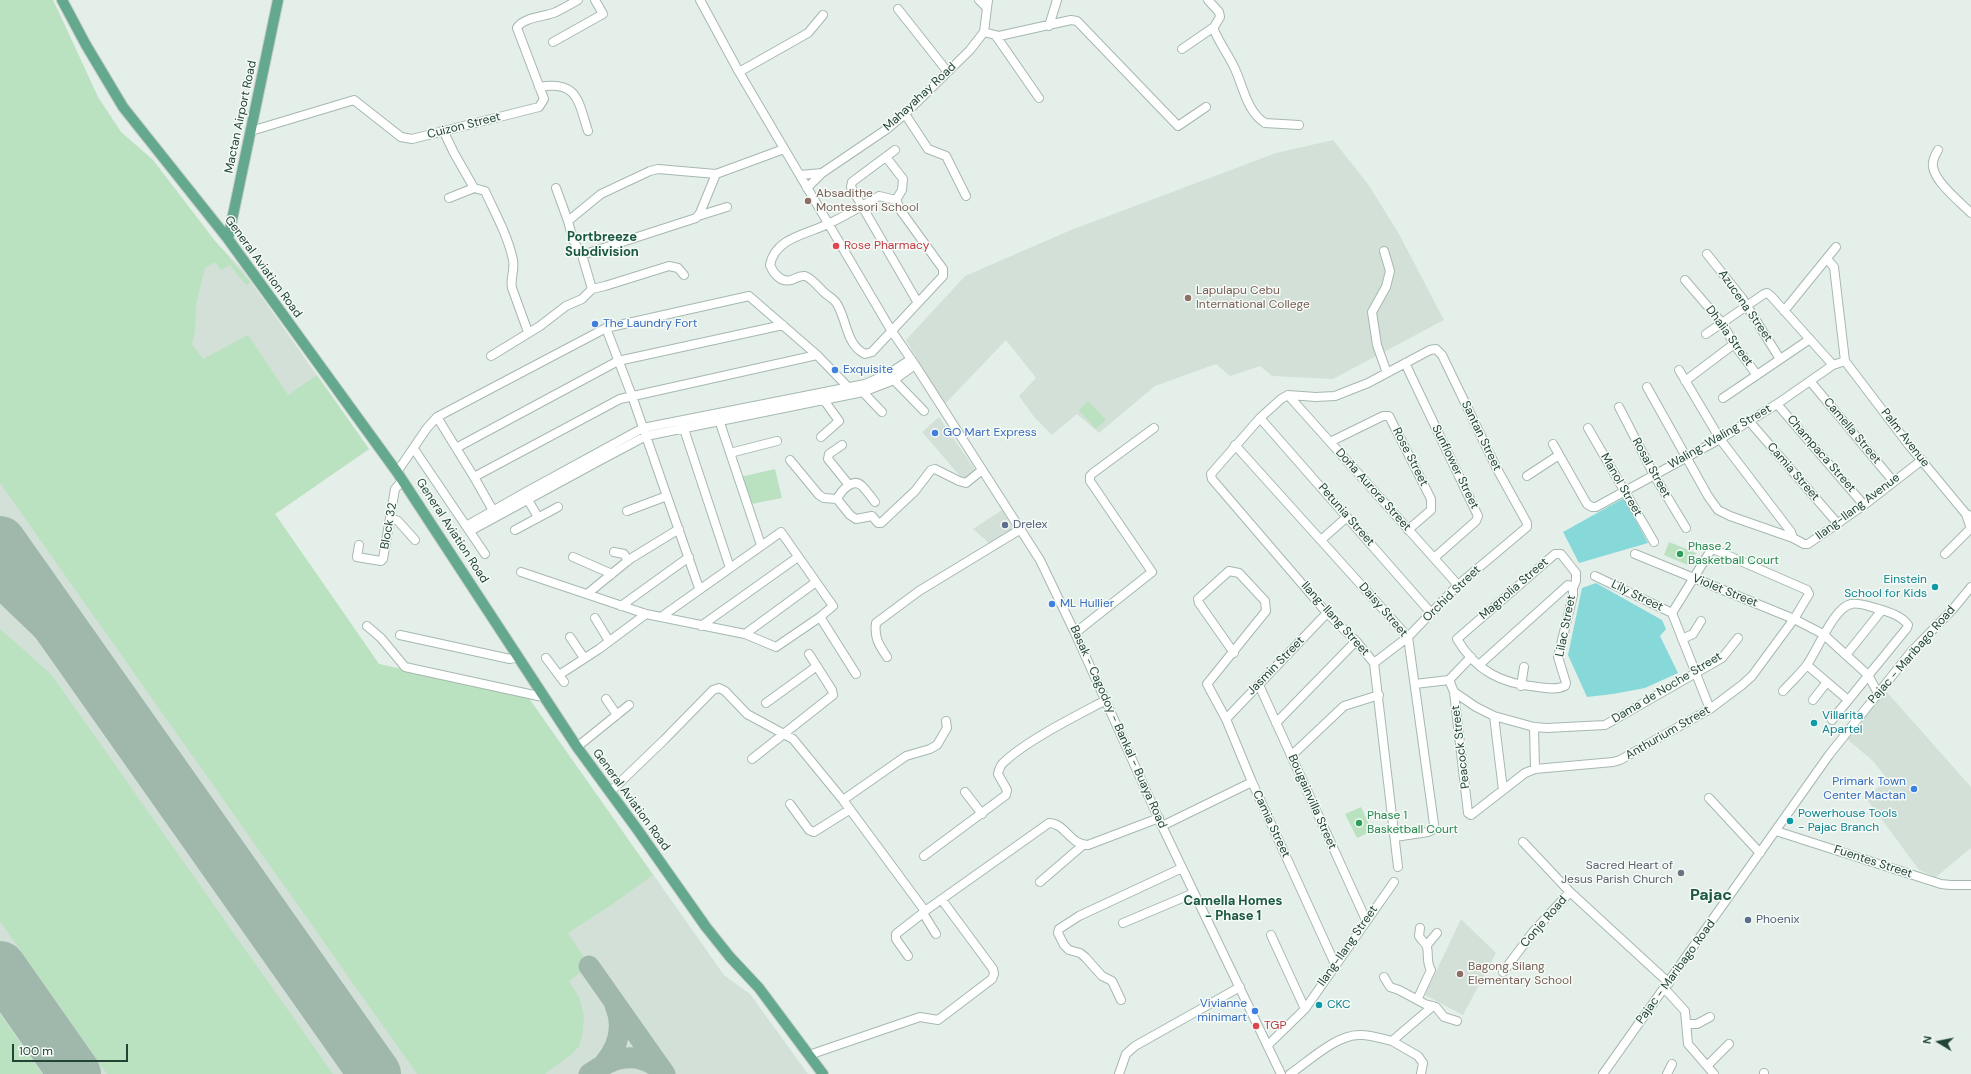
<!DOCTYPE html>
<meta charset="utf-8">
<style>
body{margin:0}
#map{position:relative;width:1971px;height:1074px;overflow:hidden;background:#e5efe9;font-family:"DM Sans",sans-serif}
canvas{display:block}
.north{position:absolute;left:1919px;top:1022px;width:40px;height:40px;-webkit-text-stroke:3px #f6fbf8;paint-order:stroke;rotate:280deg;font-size:11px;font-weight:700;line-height:16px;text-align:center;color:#214435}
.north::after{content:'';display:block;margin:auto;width:14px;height:18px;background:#214435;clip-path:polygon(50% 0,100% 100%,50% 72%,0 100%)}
.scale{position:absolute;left:12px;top:1044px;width:116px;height:18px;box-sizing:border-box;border:2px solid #214435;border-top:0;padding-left:5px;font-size:12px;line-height:14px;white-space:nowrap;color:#214435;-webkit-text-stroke:3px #f6fbf8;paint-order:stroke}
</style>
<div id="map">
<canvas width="1971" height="1074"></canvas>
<div class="north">N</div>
<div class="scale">100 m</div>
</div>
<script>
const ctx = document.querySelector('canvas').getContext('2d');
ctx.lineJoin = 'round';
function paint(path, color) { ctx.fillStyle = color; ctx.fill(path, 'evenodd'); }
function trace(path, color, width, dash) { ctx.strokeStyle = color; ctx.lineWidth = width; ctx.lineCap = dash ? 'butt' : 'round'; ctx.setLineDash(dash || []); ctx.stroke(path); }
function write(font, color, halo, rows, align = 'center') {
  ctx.font = font + ' "DM Sans",sans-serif'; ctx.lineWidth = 3; ctx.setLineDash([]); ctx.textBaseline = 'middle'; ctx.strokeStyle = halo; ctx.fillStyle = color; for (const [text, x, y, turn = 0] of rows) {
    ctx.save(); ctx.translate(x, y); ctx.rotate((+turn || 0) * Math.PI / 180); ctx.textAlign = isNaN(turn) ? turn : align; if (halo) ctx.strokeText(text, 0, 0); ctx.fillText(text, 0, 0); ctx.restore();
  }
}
paint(new Path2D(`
 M0,0H53L98,97L121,132L153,160L215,241L242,269L369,449L275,514L379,664L528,697L724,975L750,994L808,1074H0Z
 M1333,140L1368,184L1399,234L1444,320L1333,379L1272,376L1260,366L1230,376L1216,364L1155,386L1099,433L1077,414L1052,435L1035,418L1019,396L1036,378L1006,340L944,405L906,340L965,276L1071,230L1276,153Z
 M939,417L976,471L965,482L922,432Z
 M1002,510L1013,529L990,544L973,529Z
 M1886,691L1971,787V848L1936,877L1919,870L1866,798L1887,779L1873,761L1847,739Z
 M1461,919L1496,953L1463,1015L1425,995Z`), '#d2e0d7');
paint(new Path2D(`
 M0,0H53L98,97L121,132L153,160L215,241L250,282L246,285L230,265L221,270L215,262L205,268L196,305L195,332L192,344L203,359L248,335L288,395L317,375L369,449L275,514L379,664L528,697L653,875L611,905L568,933L589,966L569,981L579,997L584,1015L583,1033L579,1046L573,1053L545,1074H417L0,483Z
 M1088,401L1106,420L1096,429L1079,410Z
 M775,469L782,498L751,504L740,477Z
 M1669,542L1696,553L1690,566L1664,555Z
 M0,629L51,674L333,1074H107L0,921Z
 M1361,807L1372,831L1357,838L1345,814Z
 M0,1014L42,1074H0Z`), '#bbe2c0');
paint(new Path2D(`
 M1624,498L1648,543L1579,563L1563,532Z
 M1596,583L1662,620L1666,629L1660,636L1678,673L1645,688L1613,694L1587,697L1568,655L1582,588Z`), '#87d9d9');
trace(new Path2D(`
 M0,589L102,687
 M589,966L665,1074
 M604,1064C618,1047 624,1026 615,1005
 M589,1074C612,1058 636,1049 661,1070`), '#a0b7ac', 21);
trace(new Path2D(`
 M0,542L375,1074
 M0,967L75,1074`), '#a0b7ac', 52);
const minor = new Path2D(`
 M700,0L739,72L891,330L915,365L1040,560L1075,633L1162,826L1281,1074
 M979,0L986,7
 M1208,0L1219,12L1220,17L1214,27V30C1220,44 1229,56 1235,69C1243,86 1247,112 1265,123L1299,125
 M898,9L947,71
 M1049,26L1057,0
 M984,32L999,36L1071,20L1077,21L1178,126L1206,107
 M996,36L1039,98
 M553,42L603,14L595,0
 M1182,49L1214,27
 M739,72L808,33L823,15
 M539,87C578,80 578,101 588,131
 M905,114L928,149L946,156L966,196
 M443,130L454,153L474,188L485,191C495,213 508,236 513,260C515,270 510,278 512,288L528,332
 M251,131L354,100L401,137L412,139L539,107L544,99L517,28C523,17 545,17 556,12C564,8 571,4 578,0
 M895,150L852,182L851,187L918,303
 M1938,150C1935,155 1932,161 1933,167C1935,182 1960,202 1971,213
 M886,157L903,179L902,190L896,200
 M800,175L822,173
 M556,188L568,221
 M807,188L822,173L887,129L905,114L970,50L984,32L988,0
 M879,196L896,200L901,211L943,269V276L872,352L865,354C846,345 847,320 837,304C835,300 830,297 826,294C820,289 812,278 805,276C798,275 796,279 791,280C781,283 773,273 770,265C775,237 809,234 830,223C847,215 863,205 879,196Z
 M449,198L474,188
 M698,216L727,207
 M1384,251L1390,271L1386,287L1372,312L1377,345L1387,373
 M1707,254L1742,298L1780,359
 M582,255L696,218L700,213L716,174
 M1827,259L1834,267L1845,361
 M1685,280L1722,323L1734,344L1757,375
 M592,289L605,286L669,266L678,268L684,275
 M1784,311L1836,247
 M606,328L632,396L699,588
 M1706,334L1764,294L1767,293L1771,296L1833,365
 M491,356L540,326L566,306L582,299L592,289L582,255L573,240L568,221L601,194L650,171L658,169L716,174L784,149
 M1845,361L1908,444L1966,514
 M1405,363L1478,516L1476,521L1434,558
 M1679,370L1720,439L1791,532L1793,538
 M891,377L924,411
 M1685,381L1734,344
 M1810,381L1893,481
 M1647,387L1708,496L1718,510L1730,516L1793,538L1804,544H1808L1864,505L1922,460
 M860,389L882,412
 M1288,395L1458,585
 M1723,398L1810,339
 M1777,404L1864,505
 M1619,407L1654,475L1686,528
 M437,417L474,477L495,514
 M718,417L761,545
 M1260,418L1431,613
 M1749,421L1838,524
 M683,426L730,568
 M1588,428L1654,542
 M821,437L839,421L821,396
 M1330,442L1383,416H1389L1431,499V510L1408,530
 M1553,444L1587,504L1592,507H1596L1720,439L1777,404L1833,365L1845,361
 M842,445L829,454L828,459L849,485
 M1235,445L1408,637L1434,824L1432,830L1428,832L1395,837
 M456,448L618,361L783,325
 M414,449L485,554
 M730,453L777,441
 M790,460L819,495L824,498L837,499
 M397,472L427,428L437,417L606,328L749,296L817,355L848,387L852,394
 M1527,476L1559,455
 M474,477L620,399L817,355
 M525,495L538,517
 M837,499L850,515L856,519L872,516L878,523H881L915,491L931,470L935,469L959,481L966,483L982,470
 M837,499C841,491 853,477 862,486C867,491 871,497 875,502
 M627,511L667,496
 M1971,516L1966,514L1971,529
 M391,518L398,521L415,540
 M466,526L524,493L643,428L865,384L888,374L911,359
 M515,530L558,507
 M470,531L597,462L646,436L863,392L894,380L915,365
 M1321,540L1347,517
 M359,545L357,557L381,561L383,559L395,489L403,480
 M614,552L624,554L628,561
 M1635,554L1794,619L1823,634L1868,675L1878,693
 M1945,554L1971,528
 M573,557L612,574
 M521,572L646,614L745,634L776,647L820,617L833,606L781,532L661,617
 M1595,576L1672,613L1710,709
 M587,594L630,559L679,529
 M621,606L689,557
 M820,617L856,674
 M595,618L609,641
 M367,626L381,638L405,667L543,697
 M701,626L798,557
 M1075,633L1152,572L1090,481V476L1093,473L1154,428
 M745,634L816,582
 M400,635L510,659L518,657
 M570,637L584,658
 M1682,639L1693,634L1701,621
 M1234,653L1199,603L1198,599L1229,571L1239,573L1265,601L1266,611L1207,684L1226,719L1252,782L1335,964
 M1846,655L1882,610
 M887,657C879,645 874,638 876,623L919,591L1021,529
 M546,658L564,682
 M1374,663L1408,637L1458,585L1527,527V523L1496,467L1442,355L1436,349L1430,350L1368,383L1335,396L1316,397L1288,395L1281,399L1260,418L1211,474L1212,479L1327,613L1356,641L1374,663L1398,867
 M1479,665L1568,585L1573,588V595L1558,657L1566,683L1565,686C1557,690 1547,688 1538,687C1502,684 1476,671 1457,639L1555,554H1561L1576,573V581L1573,588
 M1807,665L1848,700
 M559,675L599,649L646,614
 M1449,680L1454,692L1468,813L1471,815L1525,773L1535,769L1613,762L1620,760L1710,709L1742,685L1752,676L1794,619L1809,594L1807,590L1713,549L1711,550L1672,613
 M1415,684L1449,680L1471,657
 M1259,685L1366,920
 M1521,686L1524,667
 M1783,691C1791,682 1799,675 1806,666C1817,652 1833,608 1851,604C1859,602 1871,607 1879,609C1889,612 1902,616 1908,625L1907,628L1832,720
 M1454,692L1476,707L1494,716L1534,727L1547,728L1605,725L1722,658L1738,638
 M606,699L617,715
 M1813,700L1827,682
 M766,703L817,666
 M1494,716L1503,790
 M1226,719L1327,613
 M1276,723L1356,641
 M1534,727L1535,769
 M577,747L629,705
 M1291,756L1344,706L1379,695
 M752,759L833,695L832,690L809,654
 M610,792L664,740L713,690L719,688L725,691L747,714L793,739L843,800L925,911L1049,823C1065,823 1070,845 1088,845L1159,818
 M965,792L982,814
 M1709,798L1760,853
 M843,800L906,756L930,749L937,745L947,728L946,721
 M790,804L809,830L814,832L849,810
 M1162,826L1252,782
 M1776,831L1941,884L1950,885H1971
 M1523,842L1570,892L1669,983
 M924,856L1006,795L1007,790L998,774C999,769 1000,766 1003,763C1027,740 1076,716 1106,700
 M1040,882L1083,845
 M1123,923L1194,893
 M1271,935L1305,1009
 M1427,945L1437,933
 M908,956L896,939V934L923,913L936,934
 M1503,972L1533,932L1570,892
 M1384,977L1390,987L1399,990L1425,1004L1436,1007L1444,1017L1457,1021
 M1665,989L1685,1011L1688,1044L1714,1074
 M1121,1000L1112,981L1102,976L1085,957L1080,953L1069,950L1064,945L1058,933L1059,929L1079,916L1182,868
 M1417,1000L1431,970C1426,962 1429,956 1427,947C1426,943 1421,940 1419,936L1420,928
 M1687,1024H1697L1710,1017
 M1392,1041L1418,1056L1423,1063L1421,1074
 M1268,1045L1305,1009L1394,882
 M809,1055L920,1017L938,1020L992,979L994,974L993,969L942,900
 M1707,1066L1729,1044
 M1119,1074L1126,1054L1135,1046L1240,987
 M1290,1074C1309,1061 1336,1035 1359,1035C1370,1034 1382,1039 1392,1041L1433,1006
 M1603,1074L1829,755L1911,652L1953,609L1971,587
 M1667,1074L1672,1064
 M1764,1074V1073`);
const major = new Path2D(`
 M62,0L86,45L123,107L228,239L397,472L577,747L637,829L706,927L730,957L759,988L823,1074
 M228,239L278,0`);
trace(minor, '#a6b8af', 10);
trace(major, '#c1cbc6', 12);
trace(minor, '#fff', 8);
trace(major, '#64a98d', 10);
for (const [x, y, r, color] of [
 [808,201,4,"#8d6e63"],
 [836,246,4,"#e0444e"],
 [1188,298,4,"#8d6e63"],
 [595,324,4,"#3f7fe0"],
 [835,370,4,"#3f7fe0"],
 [935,433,4,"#3f7fe0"],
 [1005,525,4,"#5c6f8a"],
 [1680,554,4,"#2e9e5b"],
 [1935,587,4,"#0f9aa8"],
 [1052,604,4,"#3f7fe0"],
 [1814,723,4,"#0f9aa8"],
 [1914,789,4,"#3f7fe0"],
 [1790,821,4,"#0f9aa8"],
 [1359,823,4,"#2e9e5b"],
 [1681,873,4,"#6b7280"],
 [1748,920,4,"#5c6f8a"],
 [1460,974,4,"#8d6e63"],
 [1319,1005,4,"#0f9aa8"],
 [1255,1011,4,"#3f7fe0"],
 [1256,1026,4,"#e0444e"]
]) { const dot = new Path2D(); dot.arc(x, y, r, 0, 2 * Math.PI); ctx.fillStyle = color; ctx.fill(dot); trace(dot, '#f6fbf8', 1.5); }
write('12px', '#214435', '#f6fbf8', [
 ["Mahayahay Road",920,97,-43],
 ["Mactan Airport Road",241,117,-78],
 ["Cuizon Street",464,126,-14],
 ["General Aviation Road",263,267,54],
 ["Azucena Street",1745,306,55],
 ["Dhalia Street",1729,336,54],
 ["Camella Street",1852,431,50],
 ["Santan Street",1481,436,64],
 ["Waling-Waling Street",1720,437,-30],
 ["Palm Avenue",1905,438,52],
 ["Champaca Street",1821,454,49],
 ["Rose Street",1410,457,63],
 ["Sunflower Street",1455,467,64],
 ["Rosal Street",1651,468,61],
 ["Camia Street",1793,472,49],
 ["Manol Street",1621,485,60],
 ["Doña Aurora Street",1373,490,48],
 ["Ilang-Ilang Avenue",1858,507,-37],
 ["Petunia Street",1346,515,49],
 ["Block 32",389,526,-80],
 ["General Aviation Road",452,531,57],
 ["Magnolia Street",1514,589,-41],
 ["Violet Street",1725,591,22],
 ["Orchid Street",1452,594,-44],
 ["Lily Street",1637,596,26],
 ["Daisy Street",1383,610,49],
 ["Ilang-Ilang Street",1335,619,48],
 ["Lilac Street",1566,626,-79],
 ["Pajac - Maribago Road",1912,655,-49],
 ["Jasmin Street",1276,666,-46],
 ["Dama de Noche Street",1667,688,-31],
 ["Basak - Cagodoy - Bankal - Buaya Road",1118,727,66],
 ["Anthurium Street",1668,733,-30],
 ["Peacock Street",1461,747,-97],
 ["General Aviation Road",631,800,54],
 ["Bougainvilla Street",1312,802,66],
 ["Camia Street",1271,824,65],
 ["Fuentes Street",1873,862,18],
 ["Conje Road",1544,922,-49],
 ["Ilang-Ilang Street",1348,946,-55],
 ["Pajac - Maribago Road",1676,972,-54]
]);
write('12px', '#785e54', '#f6fbf8', [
 ["Absadithe",816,194],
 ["Montessori School",816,208],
 ["Lapulapu Cebu",1196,291],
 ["International College",1196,305],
 ["Bagong Silang",1468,967],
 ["Elementary School",1468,981]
], 'left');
write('12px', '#be3a42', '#f6fbf8', [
 ["Rose Pharmacy",844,246],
 ["TGP",1264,1026]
], 'left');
write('12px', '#366cbe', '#f6fbf8', [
 ["The Laundry Fort",603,324],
 ["Exquisite",843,370],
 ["GO Mart Express",943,433],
 ["ML Hullier",1060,604],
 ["Primark Town",1906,782,"right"],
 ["Center Mactan",1906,796,"right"],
 ["Vivianne",1247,1004,"right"],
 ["minimart",1247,1018,"right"]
], 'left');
write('12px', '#4e5e75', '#f6fbf8', [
 ["Drelex",1013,525],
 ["Phoenix",1756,920]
], 'left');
write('12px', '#27864d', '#f6fbf8', [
 ["Phase 2",1688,547],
 ["Basketball Court",1688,561],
 ["Phase 1",1367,816],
 ["Basketball Court",1367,830]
], 'left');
write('12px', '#0d838f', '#f6fbf8', [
 ["Einstein",1927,580,"right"],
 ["School for Kids",1927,594,"right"],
 ["Villarita",1822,716],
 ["Apartel",1822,730],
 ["Powerhouse Tools",1798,814],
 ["- Pajac Branch",1798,828],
 ["CKC",1327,1005]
], 'left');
write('12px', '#5b616d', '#f6fbf8', [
 ["Sacred Heart of",1673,866],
 ["Jesus Parish Church",1673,880]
], 'right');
write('bold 13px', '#1a5840', '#f6fbf8', [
 ["Portbreeze",602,238],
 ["Subdivision",602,253],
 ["Camella Homes",1233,902],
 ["- Phase 1",1233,917]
]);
write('bold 16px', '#1a5840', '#f6fbf8', [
 ["Pajac",1711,896]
]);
</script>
